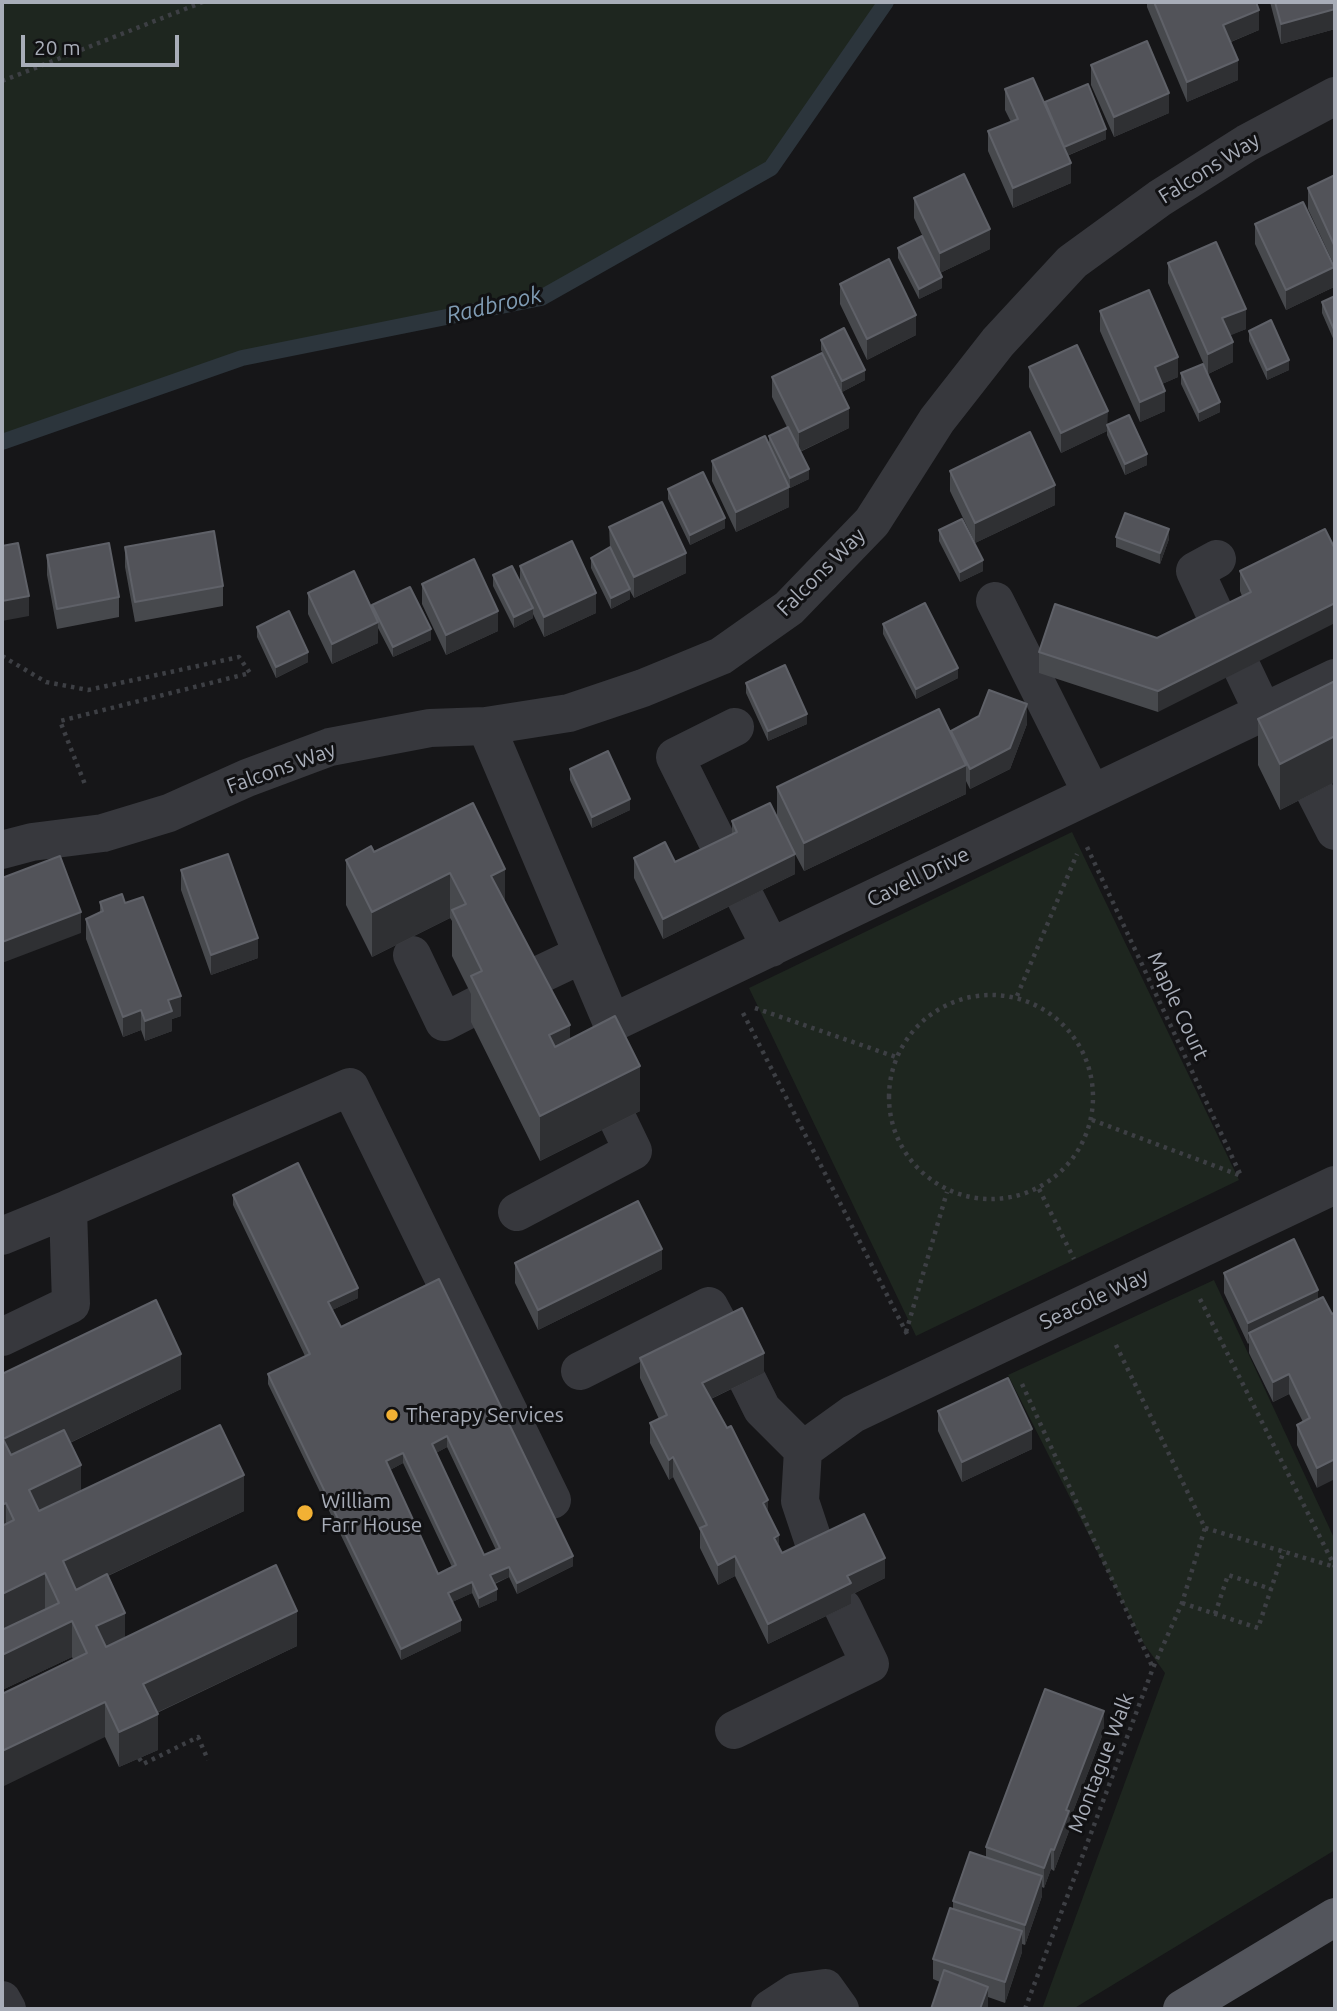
<!DOCTYPE html>
<style>
body{margin:0}
#map{position:relative;width:1337px;height:2011px;overflow:hidden;background:#161618;font-family:Ubuntu,sans-serif}
canvas{display:block}
.frame{position:absolute;inset:0;border:4px solid #a8adb8;pointer-events:none}
.scale{position:absolute;left:21px;top:35px;width:158px;height:32px;box-sizing:border-box;border:4px solid #a8adb8;border-top:0;padding-left:9px;font-size:21px;line-height:24px;white-space:nowrap;color:#a8adb8;-webkit-text-stroke:5px #111113;paint-order:stroke}
</style>
<div id="map">
<canvas width="1337" height="2011"></canvas>
<div class="frame"></div>
<div class="scale">20 m</div>
</div>
<script>
const ctx = document.querySelector('canvas').getContext('2d');
ctx.lineJoin = 'round';
function paint(path, color) { ctx.fillStyle = color; ctx.fill(path, 'evenodd'); }
function trace(path, color, width, dash) { ctx.strokeStyle = color; ctx.lineWidth = width; ctx.lineCap = dash ? 'butt' : 'round'; ctx.setLineDash(dash || []); ctx.stroke(path); }
function write(font, color, halo, rows, align = 'center') {
  ctx.font = font + ' Ubuntu,sans-serif'; ctx.lineWidth = 6; ctx.setLineDash([]); ctx.textBaseline = 'middle'; ctx.strokeStyle = halo; ctx.fillStyle = color; for (const [text, x, y, turn = 0] of rows) {
    ctx.save(); ctx.translate(x, y); ctx.rotate((+turn || 0) * Math.PI / 180); ctx.textAlign = isNaN(turn) ? turn : align; if (halo) ctx.strokeText(text, 0, 0); ctx.fillText(text, 0, 0); ctx.restore();
  }
}
paint(new Path2D(`
 M2,2H886L771,168L541,298L242,358L2,442Z
 M1072,832L1239,1180L916,1336L749,988Z
 M1214,1280L1335,1540V1850L1073,2009H1042L1165,1673L1144,1644L1008,1375Z`), '#1e261f');
trace(new Path2D(`
 M2,442L242,358L541,298L771,168L886,2`), '#2c353c', 16);
trace(new Path2D(`
 M2,81L203,2
 M2,656L46,682L88,690L239,657L250,673L60,721L86,787
 M1087,847L1242,1178
 M889 1097a102 102 0 1 1 204 0a102 102 0 1 1-204 0Z
 M1017,996L1077,854
 M755,1008L896,1057
 M743,1013L908,1336
 M1092,1120L1239,1175
 M1039,1189L1074,1259
 M1200,1299L1335,1567
 M906,1332L947,1192
 M1022,1384L1153,1668
 M1205,1528L1335,1567
 M1182,1603L1258,1628L1284,1550
 M1215,1614L1228,1575L1271,1589
 M139,1758L143,1764L198,1737L208,1760
 M1025,2009L1153,1668L1182,1603L1205,1528L1115,1343`), '#3d3f44', 4.5, [3.5, 5]);
trace(new Path2D(`
 M1217,559L1195,571L1221,627
 M995,601L1092,794
 M1243,670L1263,712
 M486,726L612,1023L1335,678
 M1315,792L1335,831
 M2,850L32,842L103,833L169,813L247,778L330,747L430,728L486,726L569,713L643,688L721,656L789,608L872,522L937,420L998,342L1072,262L1160,198L1247,143L1335,96
 M725,857L675,757L735,727
 M746,899L771,948
 M412,955L444,1022L477,1005
 M522,983L583,954
 M517,1212L633,1151L619,1122
 M2,1236L68,1209
 M2,1337L71,1304L68,1209L350,1087L552,1500
 M580,1371L709,1306L725,1336
 M748,1381L762,1409L803,1450
 M818,1555L800,1501L803,1450L853,1414L1335,1185
 M734,1730L870,1664L843,1608
 M2,2000L7,2009
 M770,2009L796,1992L825,1988L840,2009`), '#37383d', 38);
trace(new Path2D(`
 M1182,2009L1335,1917`), '#53555c', 38);
paint(new Path2D(`
 M1147,2H1256L1259,30L1231,42L1238,80L1187,102L1147,7Z
 M1270,2H1333L1335,29L1281,44Z
 M1091,65L1169,113L1114,137L1091,85Z
 M1005,89L1045,104L1106,139L1067,156L1071,183L1013,208L988,151V131L1011,122L1005,110Z
 M1335,175V267L1308,209V188Z
 M914,198L990,249L940,273L914,218Z
 M1255,224L1334,287L1286,310L1255,244Z
 M898,248L942,288L919,299L898,258Z
 M1168,263L1246,329L1230,335L1233,362L1208,374L1168,283Z
 M840,284L916,335L867,360L840,304Z
 M1335,296V343L1322,313V302Z
 M1100,311L1178,377L1162,384L1165,411L1140,422L1100,331Z
 M1249,331L1289,370L1267,380L1249,341Z
 M821,340L865,380L842,392L821,350Z
 M1029,367L1108,424L1147,465L1125,475L1107,435V431L1061,453L1029,387Z
 M1181,373L1220,412L1199,422L1181,384Z
 M772,377L849,428L800,452L809,479L790,488L782,474L789,507L736,532L712,481V461L769,445V436L787,427L772,397Z
 M950,471L1055,505L975,543L950,491Z
 M668,489L725,528L690,545L668,499Z
 M609,527L686,573L634,598L630,591V599L611,609L591,568V558L610,547Z
 M1325,529L1158,712L1039,673V652L1157,638L1242,596L1240,591V571Z
 M939,530L983,571L960,582L939,541Z
 M1116,537L1169,539L1160,564L1116,547Z
 M125,547L223,586V606L135,622L125,567Z
 M47,555L119,597V617L57,629L47,575Z
 M520,566L596,613L544,637L533,614V618L514,628L493,586V575L520,581Z
 M422,584L498,631L446,655L422,604Z
 M308,593L372,609V605L431,640L393,657L378,628V643L332,664L308,614Z
 M883,624L958,678L916,699L883,634Z
 M257,627L308,662L276,678L257,637Z
 M1334,672H1335V782L1280,810L1258,765V719L1334,681Z
 M746,683L807,724L768,741L746,693Z
 M1027,724L1010,769L970,789L966,781V794L804,871L795,854V874L663,939L634,878V858L675,862L732,835V821L777,816V787L951,732Z
 M570,769L630,810L592,828L570,780Z
 M473,803L505,902L570,1039L640,1111L540,1161L471,1022V994L452,956V921L450,918L372,957L346,905V860L374,852Z
 M181,870L258,958L211,975L181,890Z
 M100,902L125,903L181,1016L172,1019V1031L145,1041L141,1030L123,1037L86,939V919L100,913Z
 M233,1195L358,1298L332,1310L341,1327L573,1566L517,1594L509,1577L495,1584L497,1600L479,1608L472,1593L452,1602L461,1631L401,1660L268,1384V1374L305,1356L233,1205ZM447,1447L496,1550L484,1555L436,1453ZM403,1463L452,1567L438,1574L390,1470Z
 M515,1263L662,1269L538,1330L515,1283Z
 M1224,1273L1318,1290L1317,1488L1297,1445V1425L1303,1422L1289,1394L1273,1402L1249,1353V1343L1248,1344L1224,1293Z
 M640,1358L764,1373L711,1399L768,1514L782,1553L885,1578L851,1595V1604L768,1644L735,1576L718,1585L700,1548V1531L673,1477L669,1480L650,1443V1423L659,1419L640,1378Z
 M2,1374L181,1389L70,1443L81,1492L244,1511L108,1576L125,1638L297,1646L157,1713L158,1750L119,1767L105,1737L72,1657L2,1690Z
 M938,1411L1032,1449L962,1482L938,1431Z
 M1104,1731L1069,1822V1831L1054,1871L1051,1869L1044,1888L1042,1887V1896L1025,1945L1022,1944V1952L1005,2003L988,1997V2007L940,1982L933,1979V1959L953,1909V1901L986,1858V1847Z`), '#47494d');
paint(new Path2D(`
 M1335,9V29L1281,44V24Z
 M1259,10V30L1223,45V25Z
 M1238,60V80L1187,102V82Z
 M1169,93V113L1114,137V117Z
 M1106,129V139L1064,157V147Z
 M1071,163V183L1013,208V188Z
 M990,229V249L940,273V253Z
 M1334,267V287L1286,310V290Z
 M942,277V288L919,299V289Z
 M1246,309V329L1222,339V318Z
 M916,315V335L867,360V339Z
 M1233,342V362L1208,374V354Z
 M1178,357V377L1155,387V367Z
 M1289,360V370L1267,380V370Z
 M865,370V380L842,392V381Z
 M1165,391V411L1140,422V402Z
 M1220,402V412L1199,422V412Z
 M849,408V428L799,452V432Z
 M1108,411L1107,431L1061,453V433Z
 M1147,454V465L1125,475V464Z
 M809,469V479L790,488V478Z
 M1055,485V505L975,543V523Z
 M789,487V507L736,532V512Z
 M725,518V528L690,545V535Z
 M1169,529V539L1160,564V553Z
 M686,553V573L634,598V577Z
 M983,560V571L960,582V572Z
 M630,589V599L611,609V598Z
 M596,593V613L544,637V617Z
 M29,596V616L2,621V601Z
 M1335,603V623L1158,712V691Z
 M533,608V618L514,628V617Z
 M498,611V631L446,655V635Z
 M378,622V643L332,664V644Z
 M431,629V640L393,657V647Z
 M308,652V662L276,678V667Z
 M958,668V678L916,699V689Z
 M1027,704V724L1010,769L970,789V769Z
 M807,714V724L768,741V731Z
 M1335,736V782L1280,810V764Z
 M966,765V794L804,871V843Z
 M630,799V810L592,828V817Z
 M795,854V874L663,939V919Z
 M505,869V915L491,876Z
 M450,873V918L372,957V912Z
 M81,912V933L2,963V942Z
 M258,938V958L211,975V955Z
 M181,996V1016L172,1019V1031L145,1041V1021L168,1000Z
 M141,1010V1030L123,1037V1017Z
 M570,1025V1070L549,1080V1035Z
 M640,1066V1111L540,1161V1116Z
 M662,1249V1269L538,1330V1310Z
 M358,1288V1298L328,1312V1302Z
 M1318,1290V1310L1249,1333L1248,1344V1323Z
 M764,1353V1373L702,1403V1383Z
 M181,1354V1389L3,1475V1439Z
 M1289,1374V1394L1273,1402V1382Z
 M1032,1429V1449L962,1482V1462Z
 M447,1436V1447L432,1455V1444Z
 M403,1453V1463L386,1472V1461Z
 M673,1457V1477L669,1480V1460Z
 M1335,1459V1479L1317,1488V1468Z
 M81,1465V1501L29,1526V1490Z
 M244,1475V1511L63,1597V1561Z
 M768,1500V1521L763,1503Z
 M6,1503V1539L2,1541V1505Z
 M779,1535V1555L774,1538Z
 M573,1556V1566L517,1594V1583Z
 M735,1556V1576L718,1585V1565Z
 M885,1558V1578L851,1595V1604L768,1644V1624L847,1576Z
 M509,1567V1577L490,1585V1575Z
 M45,1573V1609L2,1630V1594Z
 M472,1582V1593L448,1604V1593Z
 M497,1589V1600L479,1608V1598Z
 M297,1611V1646L143,1719V1684Z
 M125,1613V1648L96,1662V1626Z
 M461,1620V1631L401,1660V1649Z
 M72,1621V1657L2,1690V1655Z
 M105,1702V1737L2,1787V1751Z
 M1104,1711V1731L1069,1822V1831L1054,1871V1850L1066,1810Z
 M158,1714V1750L119,1767V1732Z
 M1051,1849V1869L1044,1888V1868Z
 M1042,1876V1896L1025,1945V1925Z
 M1022,1931V1952L1005,2003V1982Z
 M988,1987V2007L987,2009H980Z`), '#2f3033');
const building = new Path2D(`
 M1154,2H1256L1259,10L1223,25L1238,60L1187,82Z
 M1275,2H1333L1335,9L1281,24Z
 M1147,41L1169,93L1114,117L1091,65Z
 M1033,78L1071,163L1013,188L988,131L1018,119L1005,89Z
 M1088,84L1106,129L1064,147L1045,102Z
 M964,174L990,229L940,253L914,198Z
 M1335,175V247L1308,188Z
 M1303,202L1334,267L1286,290L1255,224Z
 M922,236L942,277L919,289L898,248Z
 M1216,242L1246,309L1222,318L1233,342L1208,354L1168,263Z
 M889,259L916,315L867,339L840,284Z
 M1149,290L1178,357L1155,367L1165,391L1140,402L1100,311Z
 M1335,296V332L1322,302Z
 M1271,320L1289,360L1267,370L1249,331Z
 M844,328L865,370L842,381L821,340Z
 M1077,345L1108,411L1061,433L1029,367Z
 M822,353L849,408L799,432L772,377Z
 M1203,364L1220,402L1199,412L1181,373Z
 M1129,415L1147,454L1125,464L1107,425Z
 M788,427L809,469L790,478L769,436Z
 M1030,432L1055,485L975,523L950,471Z
 M765,436L789,487L736,512L712,461Z
 M703,472L725,518L690,535L668,489Z
 M662,502L686,553L634,577L609,527Z
 M1125,513L1169,529L1160,553L1116,537Z
 M962,519L983,560L960,572L939,530Z
 M1325,529L1335,549V603L1158,691L1039,652L1055,604L1157,638L1251,592L1240,571Z
 M214,531L223,586L135,602L125,547Z
 M572,541L596,593L544,617L520,566Z
 M18,543L29,596L2,601V546Z
 M109,543L119,597L57,609L47,555Z
 M610,547L630,589L611,598L591,558Z
 M474,559L498,611L446,635L422,584Z
 M512,566L533,608L514,617L493,575Z
 M354,571L378,622L332,644L308,593Z
 M410,587L431,629L393,647L372,605Z
 M925,603L958,668L916,689L883,624Z
 M289,611L308,652L276,667L257,627Z
 M785,665L807,714L768,731L746,683Z
 M1335,681V736L1280,764L1258,719Z
 M989,690L1027,704L1010,748L970,769L951,731L979,716Z
 M939,709L966,765L804,843L777,787Z
 M608,751L630,799L592,817L570,769Z
 M473,803L505,869L491,876L570,1025L549,1035L555,1047L615,1016L640,1066L540,1116L471,976L482,971L452,910L466,904L450,873L372,912L346,860L371,846L374,852Z
 M770,803L795,854L663,919L634,858L665,842L675,862L737,832L732,821Z
 M228,854L258,938L211,955L181,870Z
 M60,856L81,912L2,942V878Z
 M122,894L125,903L143,897L181,996L168,1000L172,1011L145,1021L141,1010L123,1017L86,919L103,911L100,902Z
 M298,1163L358,1288L328,1302L341,1327L439,1279L573,1556L517,1583L509,1567L490,1575L497,1589L479,1598L472,1582L448,1593L461,1620L401,1649L268,1374L310,1354L233,1195ZM447,1436L500,1548L484,1555L432,1444ZM403,1453L456,1565L438,1574L386,1461Z
 M638,1201L662,1249L538,1310L515,1263Z
 M1294,1239L1318,1290L1248,1323L1224,1273Z
 M1323,1297L1332,1314L1335,1312V1459L1317,1468L1297,1425L1310,1418L1289,1374L1273,1382L1249,1333Z
 M156,1300L181,1354L3,1439L11,1455L64,1430L81,1465L29,1490L39,1511L220,1425L244,1475L63,1561L76,1590L107,1574L125,1613L96,1626L106,1647L276,1565L297,1611L143,1684L158,1714L139,1723L119,1732L105,1702L2,1751V1694L87,1653L72,1621L2,1655V1630L59,1603L45,1573L2,1594V1526L14,1520L6,1503L2,1505V1374Z
 M742,1308L764,1353L702,1383L727,1428L731,1426L768,1500L763,1503L779,1535L774,1538L782,1553L864,1514L885,1558L847,1576L851,1583L768,1624L735,1556L718,1565L700,1528L707,1525L673,1457L669,1460L650,1423L667,1415L640,1358Z
 M1008,1378L1032,1429L962,1462L938,1411Z
 M1045,1689L1104,1711L1066,1810L1069,1811L1054,1850L1051,1849L1044,1868L986,1847Z
 M970,1852L1042,1876L1025,1925L953,1901Z
 M950,1908L1022,1931L1005,1982L933,1959Z
 M944,1970L988,1987L980,2009H931Z`);
paint(building, '#525359');
trace(building, '#5f6168', 2);
for (const [x, y, r, color] of [
 [392,1415,7,"#f2b134"],
 [305,1513,9,"#f2b134"]
]) { const dot = new Path2D(); dot.arc(x, y, r, 0, 2 * Math.PI); ctx.fillStyle = color; ctx.fill(dot); trace(dot, '#111113', 2.5); }
write('21px', '#a8adb8', '#111113', [
 ["Falcons Way",1209,168,-32],
 ["Falcons Way",821,572,-45],
 ["Falcons Way",281,768,-20],
 ["Cavell Drive",918,877,-26],
 ["Maple Court",1178,1006,65],
 ["Seacole Way",1094,1299,-25],
 ["Montague Walk",1101,1763,-69]
]);
write('21px', '#a8adb8', '#111113', [
 ["Therapy Services",406,1415],
 ["William",321,1501],
 ["Farr House",321,1525]
], 'left');
write('italic 23px', '#7f9bb3', '#111113', [
 ["Radbrook",494,305,-13]
]);
</script>
